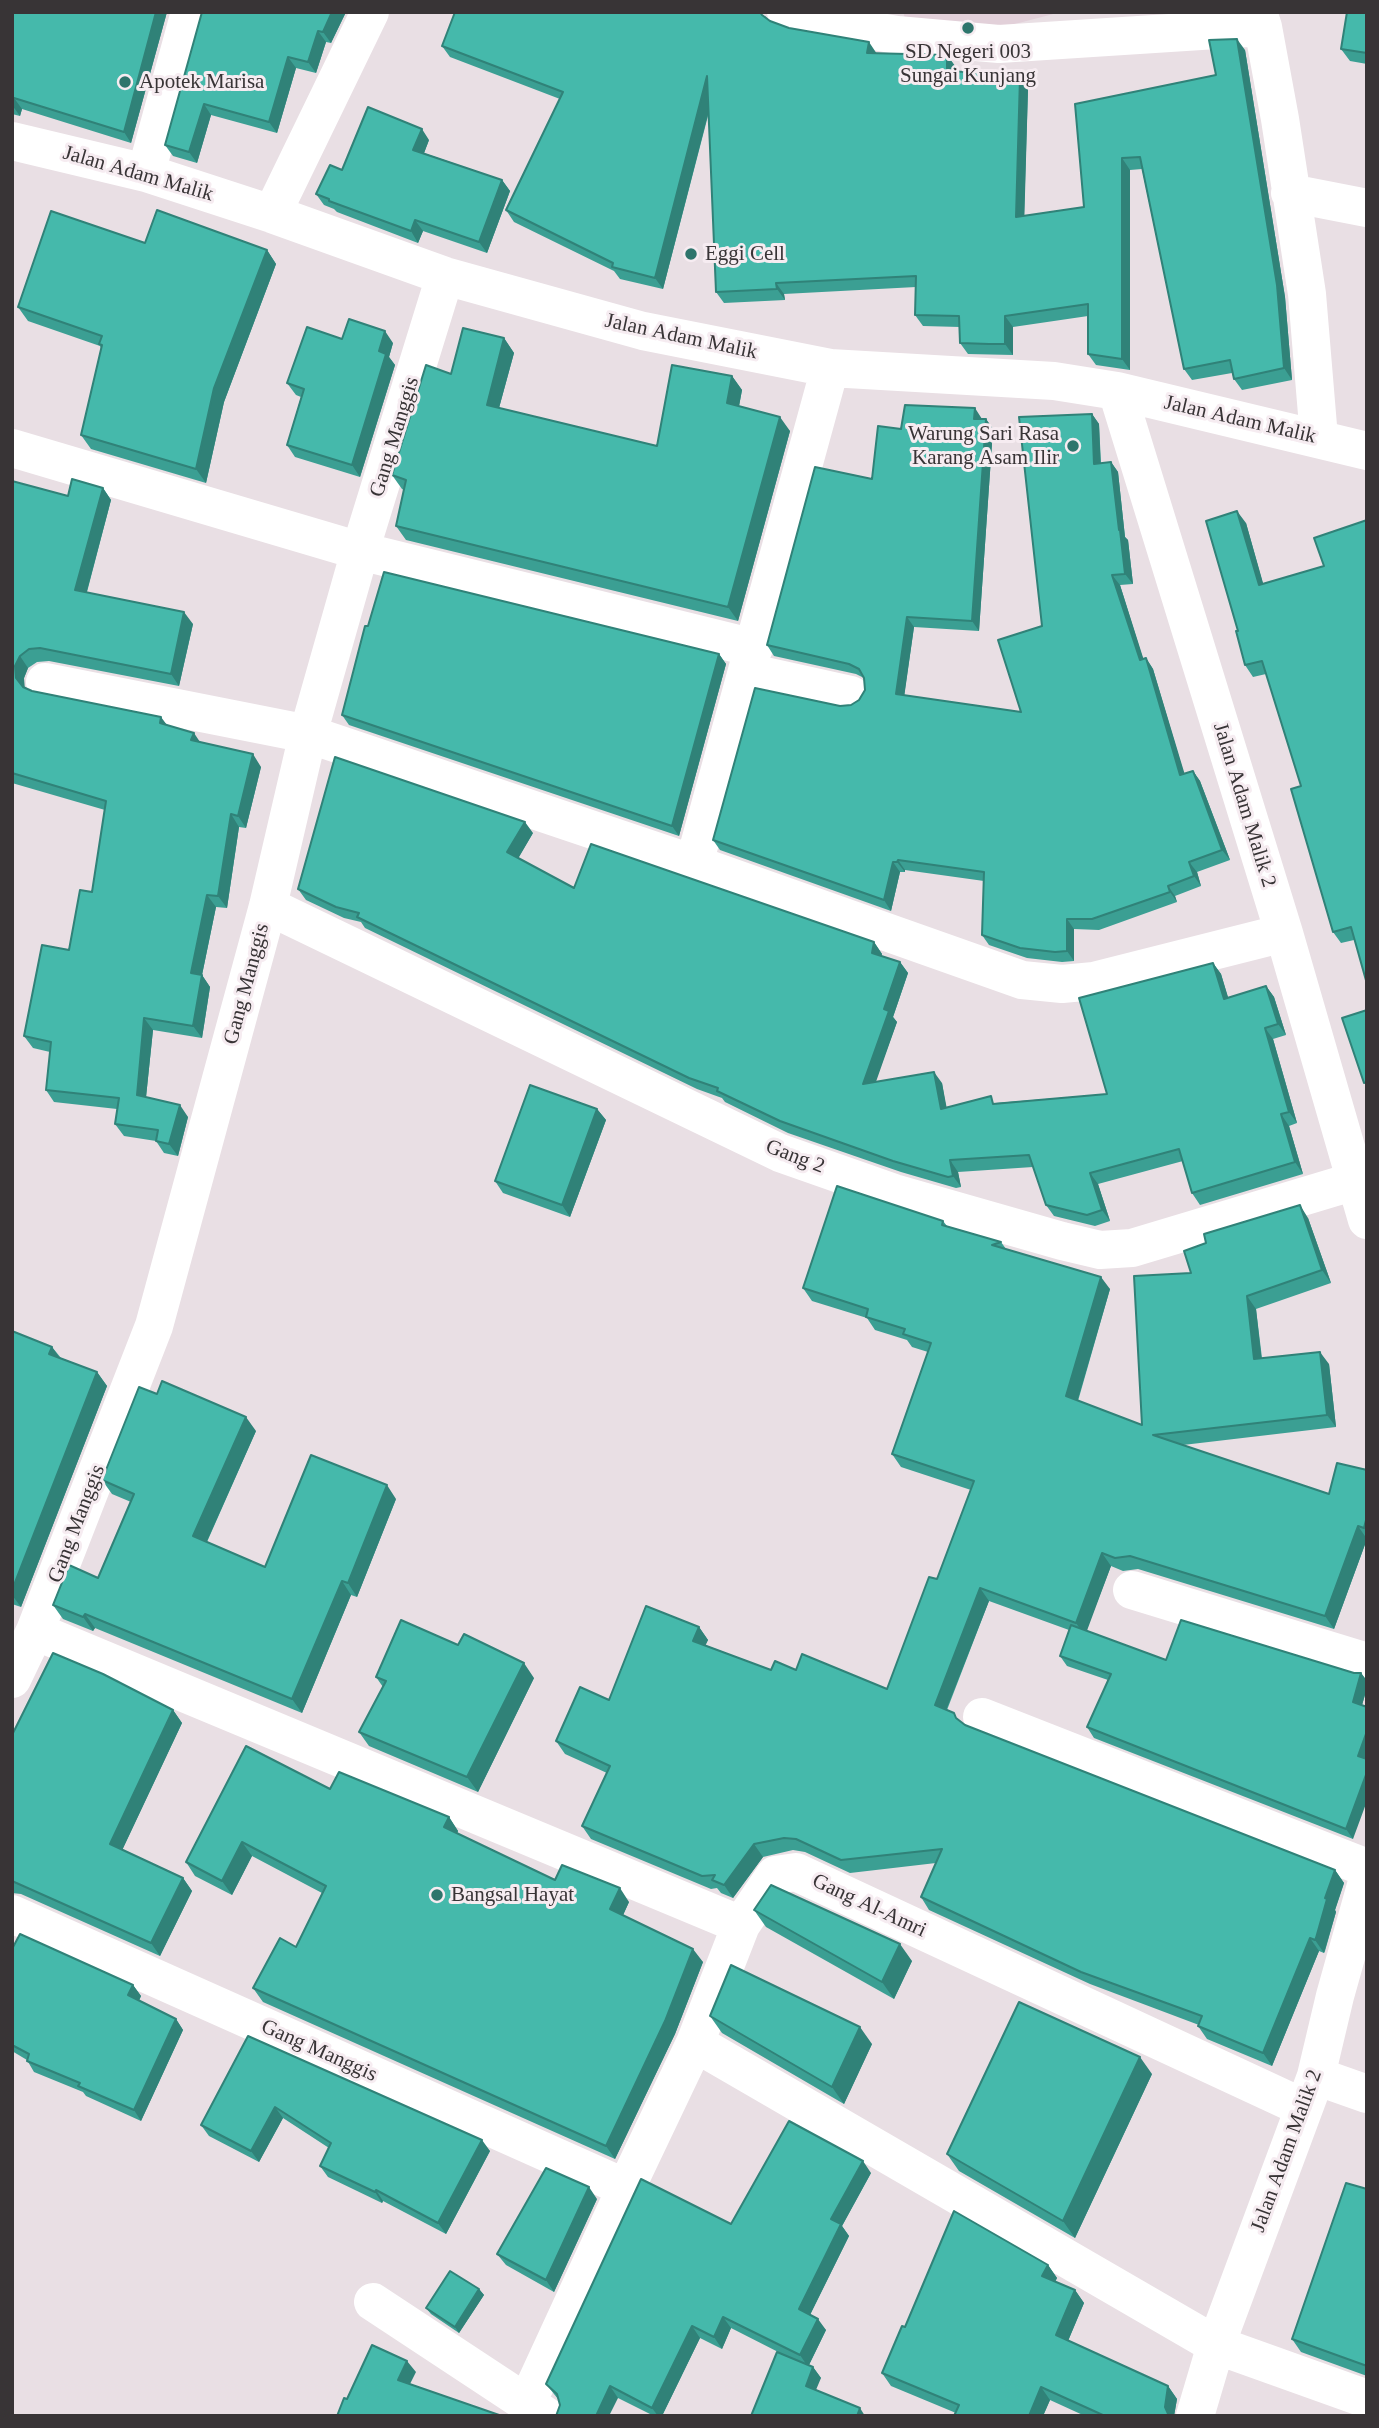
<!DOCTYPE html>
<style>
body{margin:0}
#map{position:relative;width:1379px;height:2428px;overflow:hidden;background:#e9dfe4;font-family:Georgia,serif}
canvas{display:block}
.frame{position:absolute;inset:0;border:14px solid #383436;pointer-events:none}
</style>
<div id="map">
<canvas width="1379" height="2428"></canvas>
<div class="frame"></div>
</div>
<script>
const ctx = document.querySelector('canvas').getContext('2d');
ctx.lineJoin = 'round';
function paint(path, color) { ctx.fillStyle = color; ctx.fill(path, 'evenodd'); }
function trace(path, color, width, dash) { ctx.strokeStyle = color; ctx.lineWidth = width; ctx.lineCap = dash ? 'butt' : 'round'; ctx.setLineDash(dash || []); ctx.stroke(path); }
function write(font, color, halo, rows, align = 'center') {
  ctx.font = font + ' Georgia,serif'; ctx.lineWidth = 6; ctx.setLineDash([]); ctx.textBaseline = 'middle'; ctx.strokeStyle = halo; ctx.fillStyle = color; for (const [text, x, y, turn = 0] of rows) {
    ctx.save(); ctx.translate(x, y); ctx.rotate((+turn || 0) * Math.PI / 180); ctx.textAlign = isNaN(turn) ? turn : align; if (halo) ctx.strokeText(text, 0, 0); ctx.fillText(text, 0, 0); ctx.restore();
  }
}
paint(new Path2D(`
 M903,12H1061L965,37L905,18Z`), '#e2d0d9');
trace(new Path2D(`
 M786,12L805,19L897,35L999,44L1263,27
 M1258,12L1263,27L1280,119L1307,294L1319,438
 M12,141L146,173L272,214L445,276L643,331L830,368L1054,381L1117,391L1367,451
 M146,173L190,12
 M1290,193L1367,208
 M272,214L370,12
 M1117,391L1284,933L1367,1220
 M12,448L360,551L754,648
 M747,672L851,695
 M45,682L308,734L694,864L1022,980L1062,984L1094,981L1284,933
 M694,864L830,368
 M268,906L780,1153L894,1193L1062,1241L1100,1250L1132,1248L1355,1181
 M1132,1590L1367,1662
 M35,1631L741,1925
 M12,1679L35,1631L154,1326L268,906L308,734L360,551L445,276
 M982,1717L1367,1868
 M12,1914L626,2188
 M695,2043L1216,2345L1367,2399
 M1316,2076L1367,2094
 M373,2302L546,2416
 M526,2405L626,2188L695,2043L741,1925L775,1875L796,1872L1304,2108
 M1195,2416L1216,2345L1316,2076L1335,1996L1367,1882`), '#fff', 38);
paint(new Path2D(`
 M12,12H167L131,143L22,109L20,116L12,114Z
 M202,12H346L331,43L326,42L316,73L296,68L277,133L211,115L197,163L173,156L165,145Z
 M1367,12V64L1350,61L1341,49Z
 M765,16L770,21L789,28L877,53L947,55L955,66V71L984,73L987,76L1020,77L1028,89L1024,216L1084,207L1075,104L1216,75L1245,50L1285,297L1292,380L1242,390L1234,379L1232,373L1192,380L1184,369L1142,169L1130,170V370L1096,365L1088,354V316L1013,327V355L968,354L960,343V327L923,326L915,315L916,287L784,294L785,300L724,303L716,292L709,112L663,289L620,279L614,271L514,222L506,210L560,99L450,57L442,46Z
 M429,140L424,153L502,180L510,191L487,253L423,231L418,243L337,212L334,209L324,205L316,194L342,170Z
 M145,243L267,250L276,264L224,402L206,483L91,449L81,435L101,348L100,346L28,321L18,307Z
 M504,338L514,353L499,408L657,446L732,376L742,390L739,406L790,431L738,621L406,540L396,526L404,490L402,489L392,475L451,374Z
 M342,339L393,343L389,357L395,365L360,477L295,457L287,445L301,397L296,395L287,383Z
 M1092,414L1099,424L1101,463L1111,462L1118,472L1125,537L1128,540L1133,584L1120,585L1143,659L1146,658L1153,669L1184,774L1193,771L1200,781L1230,860L1197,872L1201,886L1175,896L1177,902L1099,930L1074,929V961L1062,962L1027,958L989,945L982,935L984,881L905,870V872H900L891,911L720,850L713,840L840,706L851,705L859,700L865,690L864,678L856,674L774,656L767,645L872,479L901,429L986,419L993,429L979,631L914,627L904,696L1021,712Z
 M12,481L68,496L103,488L111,500L87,592L193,624L179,686L49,661L37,662L28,668L24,678V688L32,691L167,725L200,742L261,767L246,828L239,827L227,908L216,907L202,975L210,987L202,1038L153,1030L146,1097L188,1117L178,1156L164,1153L156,1141L124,1136L115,1124L117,1109L54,1102L46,1090L50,1052L33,1048L24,1036L69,950L92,892L105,810L12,783Z
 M1367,520L1354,940L1341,943L1333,932L1301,786L1266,674L1253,677L1245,665L1238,631L1246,523L1263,584L1324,566Z
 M719,654L726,664L679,836L349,725L342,715Z
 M533,833L518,858L574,888L874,942L882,954L881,956L900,962L908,973L893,1017L897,1022L875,1082L942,1083L946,1107L1107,1094L1213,963L1221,974L1228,998L1266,986L1274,997L1286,1035L1273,1039L1297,1123L1289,1126L1303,1174L1200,1205L1192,1193L1183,1161L1098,1184L1110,1221L1095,1226L1054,1216L1046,1205L1033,1167L958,1172L961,1187L956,1188L901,1172L788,1133L725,1102L722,1098L697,1089L365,928L361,922L344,918L306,900L298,889Z
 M597,1109L606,1120L570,1217L503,1193L495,1181Z
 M1308,1218L1331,1283L1256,1309L1262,1358L1329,1364L1336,1427L1183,1445L1329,1494L1367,1470V1539L1334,1629L1138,1569L1123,1571L1111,1566L1086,1631L1166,1660L1361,1673L1367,1681V1688L1362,1705L1353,1839L1094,1738L1087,1727L1108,1680L1067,1666L1060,1656L1069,1630L989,1601L947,1710L965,1725L1335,1870L1344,1883L1335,1910L1336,1912L1325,1951L1324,1953L1319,1951L1272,2066L1207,2039L1198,2026L1199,2025L1090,1984L929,1910L921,1897L936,1863L850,1873L805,1852L793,1850L763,1857L733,1898L721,1893L717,1888L711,1889L591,1839L582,1826L607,1773L565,1754L556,1741L699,1627L708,1640L705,1645L771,1670H796L887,1689L937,1579L971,1490L901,1467L892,1454L928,1352L912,1347L907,1340L875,1330L867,1318L812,1301L803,1288L943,1221L947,1226L1001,1242L1006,1249L1110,1289L1078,1401L1142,1425L1191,1273Z
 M12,1331L52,1347L61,1358L97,1372L107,1386L21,1607L12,1604Z
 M256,1431L207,1542L265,1567L396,1499L357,1597L351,1595L302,1713L95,1628L93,1631L63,1619L53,1605L98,1578L131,1502L112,1494L102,1480Z
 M376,1677L534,1678L478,1792L369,1746L359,1732L383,1687Z
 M173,1710L182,1723L122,1850L183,1878L192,1891L160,1956L21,1894L12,1893V1735Z
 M330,1789L449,1817L458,1831L457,1834L555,1880L629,1902L623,1915L703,1962L675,2034L615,2159L263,2002L253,1988L296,1947L322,1893L252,1856L232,1895L195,1876L186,1862Z
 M754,1910L912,1961L894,1999L766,1927Z
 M12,1949L133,1985L141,1996L139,2001L176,2019L183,2030L141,2121L86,2096L83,2092L34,2072L27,2060L12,2051Z
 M710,2016L872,2044L844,2104L722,2033Z
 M248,2036L490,2151L446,2234L383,2201L382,2203L328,2177L320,2166L329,2148L283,2118L259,2162L209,2136L201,2125Z
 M1152,2074L1075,2238L959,2171L947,2154Z
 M871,2173L842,2226L849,2236L810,2315L826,2330L809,2365L813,2367L821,2378L751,2416L790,2358L731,2328L722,2349L700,2338L662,2416H654L618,2398L560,2405L558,2399L546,2384L731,2224Z
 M1367,2189V2376L1301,2352L1292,2339Z
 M597,2199L554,2292L506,2265L497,2254Z
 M1048,2265L1057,2278L1055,2282L1075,2290L1084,2303L1068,2341L1168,2386L1177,2399L1174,2416H1085L1050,2400L1043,2416H954L956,2413L891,2386L882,2373L905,2327Z
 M479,2289L484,2295L459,2333L431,2314L426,2308Z`), '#3b9f93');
paint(new Path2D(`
 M156,12H167L131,143L124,132Z
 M332,12H346L331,43L323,32Z
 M318,31L326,42L316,73L308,62Z
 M1237,39L1245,50L1285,297L1292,380L1284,368Z
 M869,42L877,54L867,53Z
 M947,55L955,66L954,82L947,71Z
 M288,57L296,68L277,133L269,122Z
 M707,76L715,87L663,289L655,278Z
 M1020,77L1028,89L1024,229L1016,217Z
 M14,98L22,109L20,116L12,105Z
 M204,104L211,115L197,163L189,152Z
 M422,129L429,140L421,161L413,150Z
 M1122,158L1130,170V370L1122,359Z
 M502,180L510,191L487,253L479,242Z
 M415,220L423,231L418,243L411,231Z
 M267,250L276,264L224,402L206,483L196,469L214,388Z
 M776,283L784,294L785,300L777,289Z
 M1005,316L1013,327V355L1005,344Z
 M385,331L393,343L389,357L395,365L360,477L352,465L379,351Z
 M504,338L514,353L496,419L487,405Z
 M732,376L742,390L737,417L727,403Z
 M975,408L982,419H974Z
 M1092,414L1099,424L1101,474L1094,464Z
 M780,417L790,431L738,621L728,607Z
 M986,419L993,429L979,631L972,621Z
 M1111,462L1118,472L1125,537L1128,540L1133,584L1125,574L1119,530Z
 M103,488L111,500L84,602L75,590Z
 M1237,511L1246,523L1267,597L1259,585Z
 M1112,575L1120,585L1147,670L1140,660Z
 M184,612L193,624L179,686L171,674Z
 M907,617L914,627L903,705L896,694Z
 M719,654L726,664L679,836L672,826Z
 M20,656L28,668L24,678L25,690L16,678L15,666Z
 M1146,658L1153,669L1188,785L1180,775Z
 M161,717L170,729L160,723Z
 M194,733L202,745L191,740Z
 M253,754L261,767L246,828L238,816Z
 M1193,771L1200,781L1230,860L1222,850Z
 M231,814L239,827L227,908L218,896Z
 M525,822L533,833L515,864L507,852Z
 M898,860L905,870V872L897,862Z
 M893,862L900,872L891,911L884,900Z
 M1189,862L1197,872L1201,886L1194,876Z
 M1168,886L1175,896L1177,902L1170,892Z
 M207,895L216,907L202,975L210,987L202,1038L193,1026L191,973Z
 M1067,919L1074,929V961L1067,951Z
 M874,942L882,954L880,964L872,953Z
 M900,962L908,973L893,1017L897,1022L871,1096L863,1084L884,1009Z
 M1213,963L1221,974L1232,1010L1224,999Z
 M1266,986L1274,997L1286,1035L1278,1024Z
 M144,1018L153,1030L145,1107L137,1095Z
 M1265,1028L1273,1039L1297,1123L1289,1112Z
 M934,1072L942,1083L949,1120L941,1109Z
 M180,1105L188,1117L178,1156L169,1144Z
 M597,1109L606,1120L570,1217L562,1205Z
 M1281,1114L1289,1126L1303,1174L1295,1162Z
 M950,1160L958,1172L961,1187L953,1176Z
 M1090,1173L1098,1184L1110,1221L1102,1210Z
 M1300,1205L1308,1218L1331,1283L1322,1270Z
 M1101,1277L1110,1289L1075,1409L1066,1396Z
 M1247,1296L1256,1309L1263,1372L1254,1359Z
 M52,1347L62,1361L49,1354Z
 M1320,1352L1329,1364L1336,1427L1327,1415Z
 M97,1372L107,1386L21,1607L12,1595V1590Z
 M246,1417L256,1431L203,1550L193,1536Z
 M387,1485L396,1499L357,1597L348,1583Z
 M1367,1516V1533L1364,1528Z
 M1358,1526L1367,1539L1334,1629L1325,1616Z
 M1102,1553L1111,1566L1085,1636L1076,1623Z
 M342,1581L351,1595L302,1713L292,1699Z
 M980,1588L989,1601L943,1718L935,1705Z
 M85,1614L95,1628L93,1631L83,1617Z
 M699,1627L708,1640L702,1653L693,1641Z
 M524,1663L534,1678L478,1792L467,1777Z
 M1361,1673L1367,1681V1688L1360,1712L1353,1702Z
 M173,1710L182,1723L119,1857L110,1844Z
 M1367,1731V1761L1358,1756Z
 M1367,1772V1801L1353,1839L1346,1829Z
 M449,1817L458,1831L453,1841L444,1827Z
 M242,1842L252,1856L232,1895L222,1881Z
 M754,1844L763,1857L733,1898L724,1885Z
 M1335,1870L1344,1883L1335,1910L1336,1912L1324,1953L1315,1940L1325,1898Z
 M183,1878L192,1891L160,1956L151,1943Z
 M620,1888L629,1902L620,1922L610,1909Z
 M1310,1938L1319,1951L1272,2066L1263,2053Z
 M900,1944L912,1961L894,1999L882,1982Z
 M693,1949L703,1962L675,2034L615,2159L606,2146Z
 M133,1985L141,1996L136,2006L128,1995Z
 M176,2019L183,2030L141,2121L134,2110Z
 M860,2027L872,2044L844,2104L832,2087Z
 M1140,2057L1152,2074L1075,2238L1063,2221Z
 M275,2107L283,2118L259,2162L251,2151Z
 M482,2140L490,2151L446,2234L438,2223Z
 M863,2161L871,2173L842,2226L849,2236L807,2321L799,2309L831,2219Z
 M589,2187L597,2199L554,2292L546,2280Z
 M376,2190L383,2201L382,2203L375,2192Z
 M1048,2265L1057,2278L1051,2289L1042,2276Z
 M479,2289L484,2295L459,2333L455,2327Z
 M1075,2290L1084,2303L1065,2348L1056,2335Z
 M723,2317L731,2328L722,2349L714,2337Z
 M818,2319L826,2330L808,2367L800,2355Z
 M692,2326L700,2338L662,2416H658L652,2408Z
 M407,2361L416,2372L406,2392L398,2380Z
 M813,2367L821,2378L813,2397L806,2386Z
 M610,2386L618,2398L609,2416H596Z
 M1168,2386L1177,2399L1174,2416H1169L1165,2407Z
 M1041,2387L1050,2400L1043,2416H1029Z
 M860,2408L865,2416H857Z`), '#308278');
const building = new Path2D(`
 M12,12H156L124,132L14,98L12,103Z
 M202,12H332L323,32L318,31L308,62L288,57L269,122L204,104L189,152L165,145Z
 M455,12H760L762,15L770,21L789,28L869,42L867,53L947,55V71L984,73V76L1020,77L1016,217L1084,207L1075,104L1216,75L1209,40L1237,39L1277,285L1284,368L1234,379L1230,360L1184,369L1140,157L1122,158V359L1088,354V304L1005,316V344H989L960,343L959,316L915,315L916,276L776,283L777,289L716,292L707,76L655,278L612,267L613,263L506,210L563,92L442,46Z
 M1347,12H1367V53L1341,49Z
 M368,107L422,129L413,150L502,180L479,242L415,220L411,231L329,201V199L316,194L330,165L342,170Z
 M157,210L267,250L214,388L196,469L81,435L102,345L99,344L102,336L18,307L51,211L145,243Z
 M349,319L385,331L379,351L386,354L352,465L287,445L304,389L287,383L307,327L342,339Z
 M463,328L504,338L487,405L657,446L672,365L732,376L727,403L780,417L728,607L396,526L406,480L392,475L426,365L451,374Z
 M905,405L975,408L974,419H986L972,621L907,617L896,694L1021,712L998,640L1042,626L1019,417L1092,414L1094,464L1111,462L1119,530H1120L1125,574L1112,575L1140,660L1146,658L1180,775L1193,771L1222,850L1189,862L1194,876L1168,886L1170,892L1092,919H1067V951L1055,952L1020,948L982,935L984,872L898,860L897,862H893L884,900L713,840L755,688L840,706L851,705L859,700L865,690L864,678L859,669L849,664L767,645L815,467L872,479L878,426L901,429Z
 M72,479L103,488L75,590L184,612L171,674L40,648L29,649L20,656L15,666L16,678L23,687L32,691L161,717L160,723L194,733L191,740L253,754L238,816L231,814L218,896L207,895L191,973L202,975L193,1026L144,1018L137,1095L180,1105L169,1144L156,1141L158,1130L115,1124L119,1098L46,1090L51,1042L24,1036L42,945L69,950L80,890L92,892L106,801L12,773V481L68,496Z
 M1237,511L1259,585L1324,566L1314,538L1367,520V984L1351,927L1333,932L1291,789L1301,786L1262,661L1245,665L1236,631H1238L1206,521Z
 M384,572L719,654L672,826L342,715L365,626H368Z
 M335,757L525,822L507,852L574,888L591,844L874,942L872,953L900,962L884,1009L889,1011L863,1084L934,1072L941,1109L991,1096L993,1104L1107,1094L1079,998L1213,963L1224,999L1266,986L1278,1024L1265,1028L1289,1112L1281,1114L1295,1162L1192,1193L1179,1149L1090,1173L1102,1210L1087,1215L1046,1205L1029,1155L950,1160L953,1176L948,1177L893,1161L780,1121L717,1091L718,1088L689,1078L357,917L359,913L336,907L298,889Z
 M1367,1010V1082L1364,1083L1342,1018Z
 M530,1085L597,1109L562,1205L495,1181Z
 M837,1186L943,1221L942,1225L1001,1242L992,1245L1101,1277L1066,1396L1142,1425L1134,1276L1191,1273L1184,1251L1206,1243L1204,1234L1300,1205L1322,1270L1247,1296L1254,1359L1320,1352L1327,1415L1153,1435L1329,1494L1337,1463L1367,1470V1516L1364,1528L1358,1526L1325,1616L1130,1556L1115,1558L1102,1553L1076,1623L980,1588L935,1705L954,1713L956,1718L965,1725L1335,1870L1325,1898L1327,1899L1316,1938L1315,1940L1310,1938L1263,2053L1198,2026L1202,2016L1081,1972L921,1897L942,1849L841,1860L796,1839L784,1838L754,1844L724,1885L712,1880L715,1875L702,1876L582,1826L610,1766L556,1741L580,1687L609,1700L646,1606L699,1627L693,1641L771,1670L775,1661L796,1670L802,1654L887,1689L929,1577L937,1579L974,1481L892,1454L931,1343L903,1334L905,1329L866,1317L868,1309L803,1288Z
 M12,1331L52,1347L49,1354L97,1372L12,1590Z
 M162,1381L246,1417L193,1536L265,1567L311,1455L387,1485L348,1583L342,1581L292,1699L85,1614L83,1617L53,1605L69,1565L98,1578L134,1494L102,1480L139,1387L157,1394Z
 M401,1620L458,1645L464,1634L524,1663L467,1777L359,1732L386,1681L376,1677Z
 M1181,1620L1354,1673H1361L1353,1702L1367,1707V1731L1358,1756L1367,1759V1772L1346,1829L1087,1727L1111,1674L1060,1656L1071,1625L1166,1660Z
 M53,1653L103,1674L173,1710L110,1844L183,1878L151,1943L12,1881V1735Z
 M246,1746L330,1789L339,1772L449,1817L444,1827L555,1880L562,1865L620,1888L610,1909L693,1949L665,2021L606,2146L253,1988L280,1938L296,1947L326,1886L242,1842L222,1881L186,1862Z
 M771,1885L900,1944L882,1982L754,1910Z
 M20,1934L133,1985L128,1995L176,2019L134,2110L78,2086L80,2083L27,2061L29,2054L12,2045V1949Z
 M731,1965L860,2027L832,2087L710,2016Z
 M1019,2002L1140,2057L1063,2221L947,2154Z
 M248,2036L482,2140L438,2223L376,2190L375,2192L320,2166L331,2143L275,2107L251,2151L201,2125Z
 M789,2121L863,2161L831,2219L841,2224L799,2309L818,2319L800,2355L723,2317L714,2337L692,2326L652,2408L610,2386L596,2416H556L560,2405L557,2394L546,2384L641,2179L731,2224Z
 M546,2168L589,2187L546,2280L497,2254Z
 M1346,2183L1367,2189V2366L1292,2339Z
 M954,2211L1048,2265L1042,2276L1075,2290L1056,2335L1168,2386L1165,2407L1169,2416H1105L1041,2387L1029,2416H954L959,2405L882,2373L902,2326L905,2327Z
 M450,2271L479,2289L455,2327L426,2308Z
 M372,2345L407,2361L398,2380L502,2416H337L344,2398L347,2399Z
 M777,2352L813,2367L806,2386L860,2408L857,2416H751Z`);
paint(building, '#45b9ab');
trace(building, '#308278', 2);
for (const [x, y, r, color] of [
 [968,28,7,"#2e756c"],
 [125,82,7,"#2e756c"],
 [691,254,7,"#2e756c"],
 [1073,446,7,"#2e756c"],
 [437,1895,7,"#2e756c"]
]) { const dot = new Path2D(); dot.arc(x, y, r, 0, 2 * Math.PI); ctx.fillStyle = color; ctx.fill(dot); trace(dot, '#f6ecf1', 2.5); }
write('21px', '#383436', '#f6ecf1', [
 ["SD Negeri 003",968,52,"center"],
 ["Sungai Kunjang",968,76,"center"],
 ["Apotek Marisa",139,82],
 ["Eggi Cell",705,254],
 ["Warung Sari Rasa",1059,434,"right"],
 ["Karang Asam Ilir",1059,458,"right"],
 ["Bangsal Hayat",451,1895]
], 'left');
write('21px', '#383436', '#f6ecf1', [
 ["Jalan Adam Malik",138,174,16],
 ["Jalan Adam Malik",681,337,12],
 ["Jalan Adam Malik",1240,420,13],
 ["Gang Manggis",395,437,-73],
 ["Jalan Adam Malik 2",1244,805,73],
 ["Gang Manggis",247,984,-75],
 ["Gang 2",795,1157,21],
 ["Gang Manggis",77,1524,-69],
 ["Gang Al-Amri",869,1906,25],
 ["Gang Manggis",319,2051,24],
 ["Jalan Adam Malik 2",1287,2151,-70]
]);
</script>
